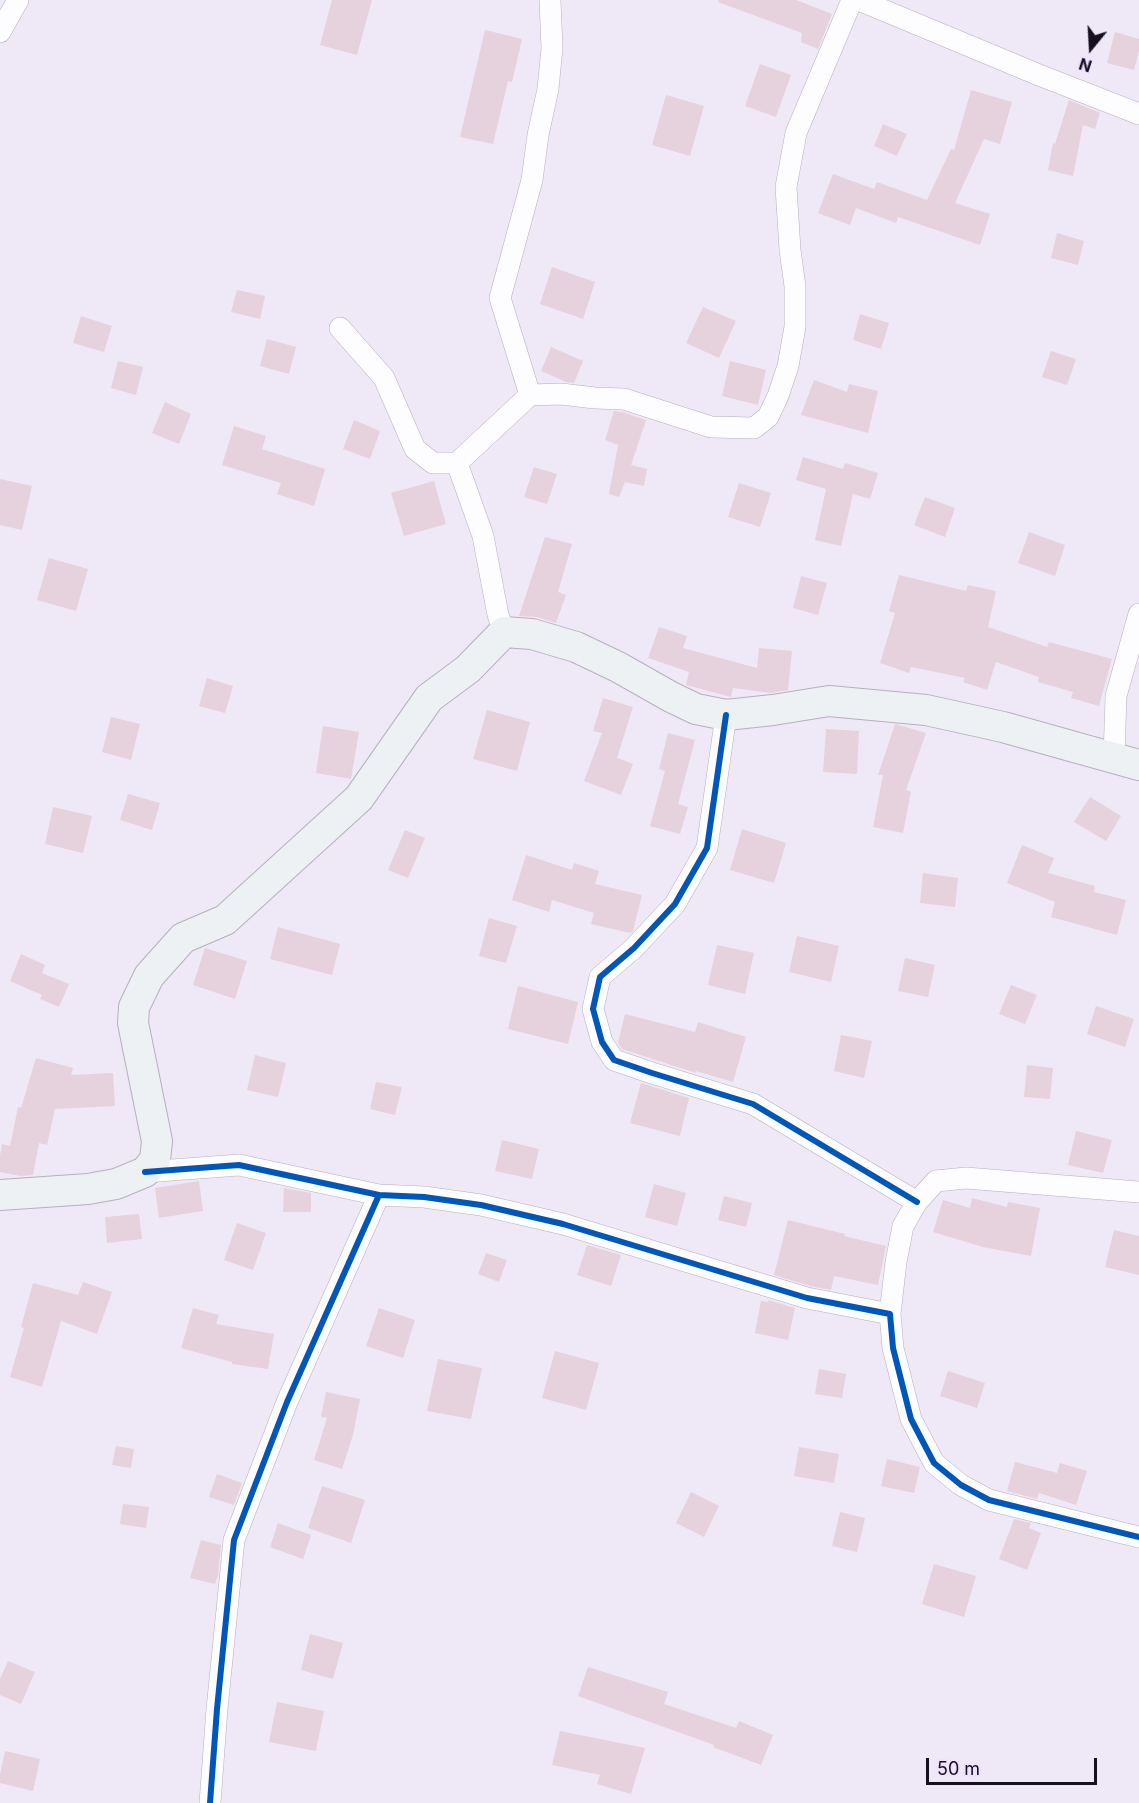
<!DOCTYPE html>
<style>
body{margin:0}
#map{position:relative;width:1139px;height:1803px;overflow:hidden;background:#efe8f7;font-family:Inter,sans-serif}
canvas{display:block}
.north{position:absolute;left:1061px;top:18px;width:60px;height:60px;-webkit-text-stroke:4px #eee2fd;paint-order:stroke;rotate:198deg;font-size:16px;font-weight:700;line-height:24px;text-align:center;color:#160f1f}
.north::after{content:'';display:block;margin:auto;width:21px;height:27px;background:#160f1f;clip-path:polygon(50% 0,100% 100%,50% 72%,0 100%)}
.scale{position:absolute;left:926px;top:1758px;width:171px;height:27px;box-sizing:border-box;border:3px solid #160f1f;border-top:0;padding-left:8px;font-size:18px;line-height:21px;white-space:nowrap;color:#160f1f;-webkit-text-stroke:4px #eee2fd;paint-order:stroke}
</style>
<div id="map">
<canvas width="1139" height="1803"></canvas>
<div class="north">N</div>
<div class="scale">50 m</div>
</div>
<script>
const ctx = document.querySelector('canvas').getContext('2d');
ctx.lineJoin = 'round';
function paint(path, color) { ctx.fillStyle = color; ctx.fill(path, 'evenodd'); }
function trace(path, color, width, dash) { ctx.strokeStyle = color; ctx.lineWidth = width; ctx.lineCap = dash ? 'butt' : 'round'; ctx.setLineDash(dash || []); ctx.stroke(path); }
paint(new Path2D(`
 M332,0H372L357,55L320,45Z
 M719,0H796L832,14L818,49L801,42L802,33L718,2Z
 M485,30L522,39L512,82L508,81L493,144L460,137Z
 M1115,32L1139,39V50L1134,70L1107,63Z
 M760,64L791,75L776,117L745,106Z
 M971,90L1012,102L1000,144L984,139L955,203L990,214L980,245L898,217L896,223L856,208L850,225L818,213L833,174L874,189L877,182L927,200L951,149L954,150Z
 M666,95L704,106L690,156L652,145Z
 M1069,100L1100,113L1095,129L1083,125L1073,176L1048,170L1053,143L1055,144Z
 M883,124L907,134L897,156L874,146Z
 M1057,233L1084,241L1078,265L1051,258Z
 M552,267L595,282L583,319L540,304Z
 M237,290L265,296L260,319L231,312Z
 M703,307L736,321L719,358L686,343Z
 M860,314L889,323L881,349L853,340Z
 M81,316L112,326L104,352L73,343Z
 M267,339L296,347L289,374L260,366Z
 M551,347L583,361L574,383L566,382L541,371Z
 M1051,351L1076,359L1067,385L1042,377Z
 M118,361L143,367L136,395L111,388Z
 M730,361L766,370L758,405L722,396Z
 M814,380L847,392L849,384L878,391L868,433L801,415Z
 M165,402L191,414L179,444L152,433Z
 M614,411L622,412L646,420L631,465L647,469L644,486L625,482L619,497L609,494L618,445L605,440Z
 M354,420L380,431L370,459L343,449Z
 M234,426L266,436L262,449L325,469L314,506L277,494L281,483L222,465Z
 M803,457L843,469L845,463L878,473L870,499L853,494L841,546L815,540L826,489L796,480Z
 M534,467L557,474L547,504L524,497Z
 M0,479L32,486L22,530L0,525Z
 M434,481L446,524L404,536L391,493Z
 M739,483L771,493L760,527L728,517Z
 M925,497L955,508L945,537L914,525Z
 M1029,532L1065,545L1055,576L1018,563Z
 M545,537L572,544L558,592L566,595L556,623L537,617L519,616Z
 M49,558L88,569L76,611L37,600Z
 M899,575L966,591L968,585L996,591L988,627L1047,647L1049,642L1112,659L1099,706L1071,698L1073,692L1038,682L1039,677L996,662L987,690L963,682L965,678L911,667L909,673L880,663L895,613L889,611Z
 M801,576L827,583L818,615L793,608Z
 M659,627L687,636L683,648L757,668L759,648L792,651L788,690L771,693L733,688L731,697L686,685L689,672L648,658Z
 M207,678L233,686L225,713L199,706Z
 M603,698L633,707L617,758L633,764L621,795L584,781L602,733L593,731Z
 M487,710L530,722L517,771L473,759Z
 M111,717L140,724L131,760L102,752Z
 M895,724L926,733L906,790L911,792L903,833L873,827L883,775H878Z
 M323,726L359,732L351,779L316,773Z
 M826,729L859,731L857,774L823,772Z
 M668,733L695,740L678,804L688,807L680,834L650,826L665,771L659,769Z
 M128,794L160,803L152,830L120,820Z
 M1090,797L1121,816L1106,841L1074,822Z
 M53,807L92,816L83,853L45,844Z
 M742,829L786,843L774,883L730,870Z
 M405,830L425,838L408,878L388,870Z
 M1022,845L1054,858L1048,873L1095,886L1094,892L1126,900L1117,935L1051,917L1055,902L1007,883Z
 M526,855L572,870L574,863L599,871L595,884L642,895L633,931L630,933L591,924L594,913L552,900L549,912L512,900Z
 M923,873L958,878L955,907L920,903Z
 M489,918L517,926L506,963L479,956Z
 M278,927L340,944L332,975L270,959Z
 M797,936L839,946L831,982L789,972Z
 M717,945L754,953L745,994L708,985Z
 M205,948L247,961L235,999L193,985Z
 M21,954L45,965L42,973L69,984L59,1007L40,999L42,995L10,981Z
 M905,958L935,965L928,997L898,991Z
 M1011,985L1037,995L1025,1024L999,1014Z
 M518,986L578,1002L568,1044L508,1029Z
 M1096,1006L1134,1019L1125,1047L1087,1034Z
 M625,1014L695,1032L698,1022L746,1037L733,1082L696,1071V1073L622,1049L618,1043Z
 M841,1035L872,1041L864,1078L834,1071Z
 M255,1055L286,1063L278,1097L247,1090Z
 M36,1058L73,1068L71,1075L113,1073L115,1106L55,1109L47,1145L39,1143L33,1175L21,1176L0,1172V1155L2,1144L10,1146L18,1107L21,1108Z
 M1027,1065L1053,1068L1050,1099L1024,1097Z
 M376,1082L402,1087L395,1115L370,1109Z
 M641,1083L689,1098L680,1136L630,1123Z
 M1076,1131L1112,1140L1103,1173L1068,1165Z
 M502,1140L539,1149L532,1179L495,1171Z
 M199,1181L203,1211L159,1218L155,1188Z
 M654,1184L686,1193L677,1226L645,1217Z
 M284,1188L311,1193V1212H283Z
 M724,1196L752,1203L746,1227L718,1220Z
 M972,1198L1007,1207L1008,1202L1040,1208L1031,1256L983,1247L933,1232L943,1200L970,1208Z
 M139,1214L142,1239L107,1243L105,1217Z
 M788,1220L845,1234L844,1236L886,1246L878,1285L834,1276L831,1290L810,1286L774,1275Z
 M237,1223L266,1233L253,1270L224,1260Z
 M1114,1230L1139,1236V1275L1105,1267Z
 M587,1245L621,1255L611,1286L577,1275Z
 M486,1253L507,1260L499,1282L478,1274Z
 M83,1282L112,1292L97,1334L61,1321L42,1387L10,1377L24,1328L21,1327L33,1283L78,1295Z
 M768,1300L795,1308L788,1340L755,1333L761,1301L768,1302Z
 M193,1308L219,1315L216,1324L274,1334L268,1369L232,1364V1362L181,1348Z
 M379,1308L415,1320L403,1358L366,1346Z
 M555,1351L599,1363L586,1410L542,1398Z
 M438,1359L482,1368L471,1419L427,1411Z
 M819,1369L846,1374L842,1398L815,1394Z
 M948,1371L985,1383L977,1408L940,1396Z
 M326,1392L360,1399L353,1435L342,1469L314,1460L327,1418L321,1417Z
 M116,1446L134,1449L131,1468L112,1465Z
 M799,1447L839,1454L834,1483L794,1476Z
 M887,1459L920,1467L914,1493L881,1486Z
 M1015,1462L1057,1473L1060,1463L1087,1471L1076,1505L1039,1493L1037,1499L1007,1491Z
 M217,1474L242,1483L234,1505L209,1497Z
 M322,1486L365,1500L351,1543L308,1528Z
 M691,1492L719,1506L704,1537L676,1523Z
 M123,1504L149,1507L146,1528L120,1524Z
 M840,1512L865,1518L857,1552L832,1546Z
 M1014,1519L1031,1523L1029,1528L1041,1533L1027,1570L999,1559Z
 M278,1523L311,1535L303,1559L270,1547Z
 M201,1540L221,1545L218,1575L215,1584L190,1578Z
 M934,1564L976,1576L964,1617L922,1604Z
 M310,1634L343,1643L333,1679L301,1670Z
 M8,1661L35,1672L21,1704L0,1695V1679Z
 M588,1667L668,1692L664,1704L736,1728L739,1721L773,1735L761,1765L713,1747L714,1745L578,1696Z
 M277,1702L324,1711L316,1751L269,1742Z
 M560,1731L645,1748L631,1794L597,1784L600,1775L552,1765Z
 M5,1751L40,1759L33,1791L0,1783V1775Z`), '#e6d2dd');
const minor = new Path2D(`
 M859,0L1039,75L1139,114
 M0,32L18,0
 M340,328L384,378L415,449L433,463H457
 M530,395L561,394L595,398L624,399L711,427L754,428L768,417L778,396L788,366L795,327V286L790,250L786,187L796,133L852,0
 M504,632L498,615L483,536L457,463L530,395L500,298L532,180L538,135L548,89L552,48L550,0
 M726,715L707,848L675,904L634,948L600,977L593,1009L602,1042L614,1060L652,1073L753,1104L917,1202
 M1114,758L1116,696L1139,614
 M145,1172L239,1165L379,1195L287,1402L234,1540L217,1709L210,1803
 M379,1195L424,1197L481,1205L563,1224L807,1298L890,1314L893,1348L911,1419L934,1463L961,1485L989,1500L1139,1537
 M890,1314L896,1262L903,1226L917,1202L936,1181L966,1178L1139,1192`);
const secondary = new Path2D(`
 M0,1195L88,1189L116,1184L145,1172L155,1160L157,1141L133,1023L134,1007L149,976L183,938L225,920L359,798L429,698L468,669L504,632L532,634L576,647L618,667L671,697L696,709L726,715L773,710L829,701L926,710L1003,727L1139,765`);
trace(minor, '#b6afbe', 22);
trace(secondary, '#b6afbe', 32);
trace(minor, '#fdfcfe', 21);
trace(secondary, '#edf1f3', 30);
trace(new Path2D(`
 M726,715L707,848L675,904L634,948L600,977L593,1009L602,1042L614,1060L652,1073L753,1104L917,1202
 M145,1172L239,1165L379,1195L287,1402L234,1540L217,1709L210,1803
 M379,1195L424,1197L481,1205L563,1224L807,1298L890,1314L893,1348L911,1419L934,1463L961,1485L989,1500L1139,1537`), '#0057b8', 6);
</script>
